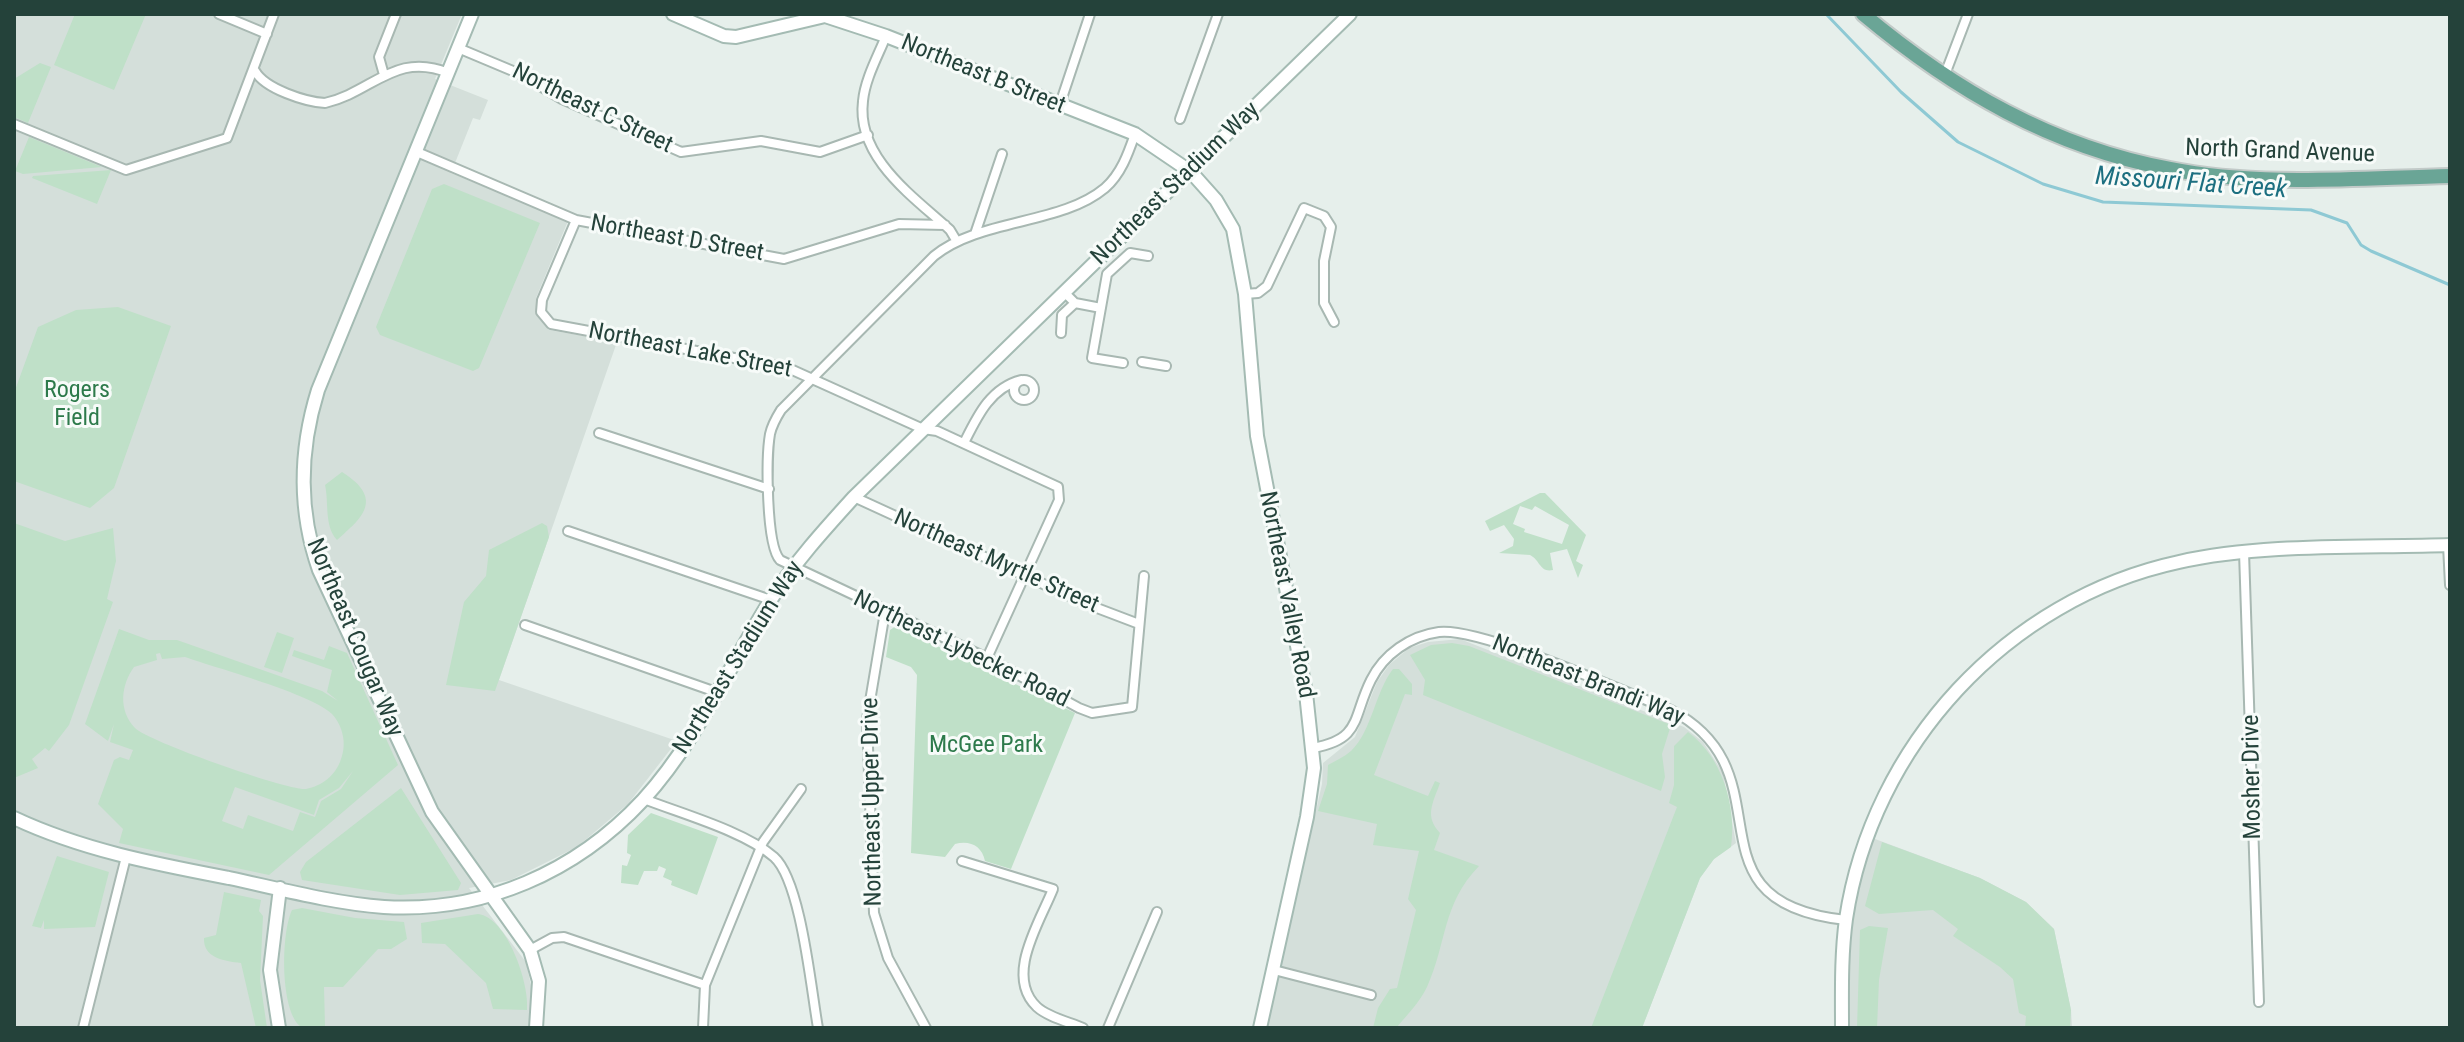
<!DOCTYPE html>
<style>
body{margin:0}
#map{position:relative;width:2464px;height:1042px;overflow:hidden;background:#e6efeb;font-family:"Roboto Condensed",sans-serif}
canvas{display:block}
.frame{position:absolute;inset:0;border:16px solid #24423a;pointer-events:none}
</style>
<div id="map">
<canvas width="2464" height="1042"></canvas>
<div class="frame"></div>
</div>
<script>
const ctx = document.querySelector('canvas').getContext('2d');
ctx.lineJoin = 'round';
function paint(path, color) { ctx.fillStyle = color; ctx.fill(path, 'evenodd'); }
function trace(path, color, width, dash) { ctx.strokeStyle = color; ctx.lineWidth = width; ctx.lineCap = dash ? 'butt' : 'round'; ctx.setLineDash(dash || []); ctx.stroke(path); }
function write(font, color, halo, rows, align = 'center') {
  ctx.font = font + ' "Roboto Condensed",sans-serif'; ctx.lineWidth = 6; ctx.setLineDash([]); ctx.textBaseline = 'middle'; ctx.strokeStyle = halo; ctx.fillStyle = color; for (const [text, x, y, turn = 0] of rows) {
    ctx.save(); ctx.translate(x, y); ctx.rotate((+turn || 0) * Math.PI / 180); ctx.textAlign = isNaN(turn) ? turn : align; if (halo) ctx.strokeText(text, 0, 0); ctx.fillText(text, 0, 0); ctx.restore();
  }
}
paint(new Path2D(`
 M14,14H462L435,79L488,100L480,120L473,118L451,173L568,221L536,298V315L549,330L617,342L499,680L677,741L628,804L577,847L511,880L469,888L526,962L534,1000L531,1028H14Z
 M1460,639L1684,727L1703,742L1723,773L1736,843L1714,859L1700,878L1642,1028H1267L1322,784L1323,763L1355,737L1377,682L1389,665L1409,648L1428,642Z
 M1867,836L1980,878L2026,902L2054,929L2071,1010L2072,1028H1842V968Z`), '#d4dfda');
paint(new Path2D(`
 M75,14H146L114,90L54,65Z
 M40,63L51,67L28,123L14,117V79Z
 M29,137L102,167L23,174L15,171Z
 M111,170L97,204L32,178L33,176Z
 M444,184L540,223L479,368L473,371L380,335L376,327L432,189Z
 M118,307L171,326L114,488L90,508L14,481V393L38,327L76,310Z
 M342,472C385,499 362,518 337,540C324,526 329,502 325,485Z
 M1540,493H1545L1586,535L1576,561L1583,565L1578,578L1567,549L1550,553L1553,570C1540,573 1540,560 1530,555L1499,553L1513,546L1514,539L1504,525L1490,531L1485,521ZM1520,506L1532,510L1535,506L1569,525L1562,544L1524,532L1525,529L1513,524Z
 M14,523L65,541L113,528L116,561L107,599L113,602L69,725L49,751L45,748L32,759L38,768L14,778Z
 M542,523L547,526L549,537L495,691L446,685L464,602L486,576L489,550Z
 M896,626L1075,713L1011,869L985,861C982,846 970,840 955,844L945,857L911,853L917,675L911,667L886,657L890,630Z
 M119,629L149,640H177L322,691L338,701L327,692L332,670L292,656L294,650L324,660L329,646L347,653L398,765L269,875L119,843L123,829L98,804L114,760L120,757L129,760L133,750L110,742L114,724L108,741L85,724ZM160,653L162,659L185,657C216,668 312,694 332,714C343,726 347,744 341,759C336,775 322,786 306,789C288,791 147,741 135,728C118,710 121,685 134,667L157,660L156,654ZM353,771L341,789L321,801L315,817L300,812L293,831L248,815L243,829L222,821L235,787L314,815L319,800L339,788Z
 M277,632L294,638L282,673L264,667Z
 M1452,643L1469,646L1671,725L1662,754L1665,777L1661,791L1423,695L1425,680L1410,655L1431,645Z
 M1393,669H1399L1412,684V695L1405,694L1374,775L1428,796L1435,781L1440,783C1433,803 1424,816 1440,833L1434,850L1479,866C1442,904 1447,943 1427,987C1420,1002 1406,1016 1396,1028H1373L1378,1008L1390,989L1397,988L1416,910L1408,899L1419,851L1373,845L1377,824L1318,811L1327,784L1328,765C1335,761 1344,757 1351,751C1372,731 1375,692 1393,669Z
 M1688,732C1722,757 1737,806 1731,847L1714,859L1700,878L1642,1028H1591L1677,807L1669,803L1674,785V746Z
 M401,788L461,883L458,890L400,895L302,880L300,872L306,862Z
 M651,813L718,837L697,895L671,885L672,881L663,877L666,869L659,866L657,871H644L638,885L621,883L622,865L627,866L631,855L627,853L628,835Z
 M1882,842L1980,878L2026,902L2054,929L2071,1010L2070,1028H2025L2026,1016L2019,1013L2013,979L2000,967L1953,936L1958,929L1933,910L1879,914L1865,906Z
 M57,856L109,872L95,927L44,929V920L41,928L32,926Z
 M224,892L261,900L259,911L263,916L260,980L267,1028H256L241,963C224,961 203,958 204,938L216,935Z
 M302,908L355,918L404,922L407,939L391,949H378L343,987H324L325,1026H300C280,1009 281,933 292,910Z
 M478,914C507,917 530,984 527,1010L493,1009L486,983L445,944L422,943L421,923Z
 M1869,926L1888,928L1879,980L1877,1028H1857L1860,930Z`), '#bfe0c8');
trace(new Path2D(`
 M1826,14L1901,92L1958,142L2043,184L2103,202L2311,210L2347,223L2361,245L2371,251L2450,285`), '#8ec9d4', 3);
const street = new Path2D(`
 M219,14L267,34
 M886,36C878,56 865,79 863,101C856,158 914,197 950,230L956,240
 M458,48L520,74L562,99L681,152L761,141L820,152L868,135
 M255,71C265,89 306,102 325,103C373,92 395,51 449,73
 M384,75L379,57L396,14
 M1944,77L1968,14
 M1059,107L1090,14
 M1180,119L1218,14
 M14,124L126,170L227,138L274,14
 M1135,134C1128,154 1121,174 1105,188C1061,225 981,218 934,256L781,410C776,418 772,425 770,434C766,457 766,545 780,560L987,658L1079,708L1092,713L1132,707L1144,576
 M417,152L576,220L784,259L899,224L945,225
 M576,220L542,300L541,312L551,324L788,368L923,429L937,431L1058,487L1059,500L987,658
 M975,234L1002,154
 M1064,292L1075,303L1101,308
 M1245,294L1258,293L1267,286L1304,208L1324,216L1331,227L1324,261V303L1334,322
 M1061,333L1062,315L1075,303
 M1142,362L1166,366
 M1123,363L1092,358L1107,274L1130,253L1148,256
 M1014 390a10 10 0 1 1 20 0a10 10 0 1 1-20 0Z
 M599,433L769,489
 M964,443C977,417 990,388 1021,380
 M854,497L1089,605L1139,624
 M568,531L771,600
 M2448,545L2450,585
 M2244,552L2259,1002
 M885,612L867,719L874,913L888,958L926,1028
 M525,625L716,692
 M1313,748C1362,739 1352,718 1371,680C1384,654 1410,636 1439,632C1481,627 1624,692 1671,710C1793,774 1678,902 1846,920
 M644,799C682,814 744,831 774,857C801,881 811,989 818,1028
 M962,861L1053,889C1040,922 1004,976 1037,1007C1048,1017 1069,1022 1083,1028
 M530,950L552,938L564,937L705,985L763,842L801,789
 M1274,970L1371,995
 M83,1028L126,857
 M703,1028L705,985
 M1108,1028L1157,912`);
const secondary = new Path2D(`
 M472,14L318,390C299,451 298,510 319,570L432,812L530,950L539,981L536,1028
 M673,14L724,36L736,37L825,16L886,36L1135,134L1191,172L1216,200L1233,229L1245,294L1257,436L1306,693L1314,768L1307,817L1260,1028
 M14,818C82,850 156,864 229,878C280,889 332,903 384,907C484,913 576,872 643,800C696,742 729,667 770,601C794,563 824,530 854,497L1350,14
 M279,1028L270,970L280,888
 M1842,1028C1842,992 1841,956 1846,919C1872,746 2007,599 2179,562C2263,543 2363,548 2450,545`);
const primary = new Path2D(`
 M1863,14C1954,90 2052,147 2170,169C2260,187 2358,178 2450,176`);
trace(street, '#a8b8b2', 12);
trace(secondary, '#a4bbb3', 16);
trace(primary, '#c2cac8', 18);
trace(street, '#fff', 8);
trace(secondary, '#fff', 12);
trace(primary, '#6aa596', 14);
write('24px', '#24423a', '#f7fbf9', [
 ["Northeast B Street",983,75,22],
 ["Northeast C Street",592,109,26],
 ["North Grand Avenue",2280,152,2],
 ["Northeast Stadium Way",1176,184,-44],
 ["Northeast D Street",677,239,10],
 ["Northeast Lake Street",690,351,11],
 ["Northeast Myrtle Street",996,562,24],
 ["Northeast Valley Road",1286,595,79],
 ["Northeast Cougar Way",354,638,67],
 ["Northeast Lybecker Road",961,650,26],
 ["Northeast Stadium Way",739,658,-58],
 ["Northeast Brandi Way",1588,681,22],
 ["Mosher Drive",2253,777,-91],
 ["Northeast Upper Drive",873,802,-91]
]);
write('24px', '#2d7a4b', '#f7fbf9', [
 ["Rogers",77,391],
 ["Field",77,419],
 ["McGee Park",986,746]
]);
write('italic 26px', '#1c6f80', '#f7fbf9', [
 ["Missouri Flat Creek",2191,184,4]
]);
</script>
